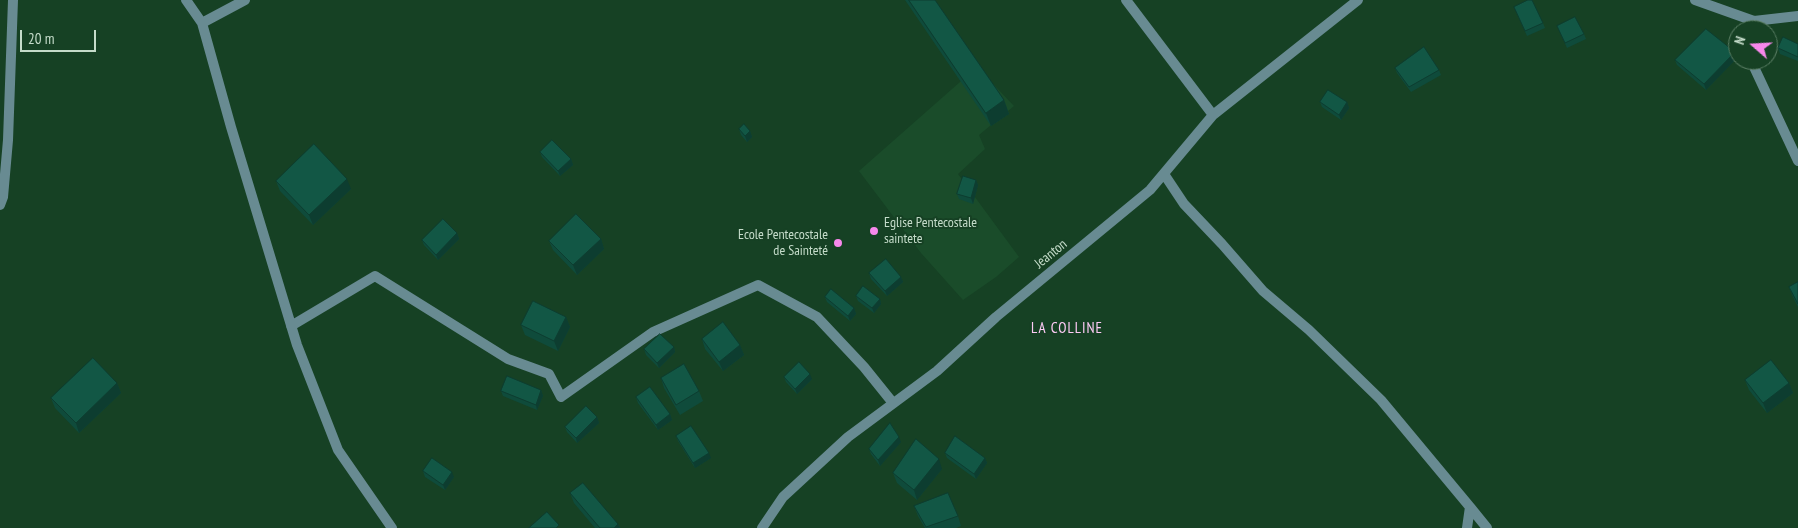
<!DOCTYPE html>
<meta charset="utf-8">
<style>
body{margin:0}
#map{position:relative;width:1798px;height:528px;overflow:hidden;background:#164124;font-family:"PT Sans Narrow",sans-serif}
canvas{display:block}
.north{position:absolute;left:1728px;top:20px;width:50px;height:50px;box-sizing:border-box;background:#164124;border:1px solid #5c7f66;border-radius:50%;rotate:289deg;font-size:14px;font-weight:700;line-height:20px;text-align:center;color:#c5dcca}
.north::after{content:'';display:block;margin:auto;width:18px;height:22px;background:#f788eb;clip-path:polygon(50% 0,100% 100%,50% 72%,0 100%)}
.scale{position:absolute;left:20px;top:30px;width:76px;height:22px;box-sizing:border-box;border:2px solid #c5dcca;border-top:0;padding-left:6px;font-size:15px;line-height:18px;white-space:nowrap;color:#c5dcca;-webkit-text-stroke:4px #164124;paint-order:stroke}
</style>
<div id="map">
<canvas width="1798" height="528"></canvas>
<div class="north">N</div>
<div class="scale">20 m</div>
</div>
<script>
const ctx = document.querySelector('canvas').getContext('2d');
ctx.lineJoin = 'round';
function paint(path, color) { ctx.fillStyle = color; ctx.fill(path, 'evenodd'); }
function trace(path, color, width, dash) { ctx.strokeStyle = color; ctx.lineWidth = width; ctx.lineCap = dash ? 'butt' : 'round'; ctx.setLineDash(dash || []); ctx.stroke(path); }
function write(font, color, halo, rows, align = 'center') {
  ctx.font = font + ' "PT Sans Narrow",sans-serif'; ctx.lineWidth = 4; ctx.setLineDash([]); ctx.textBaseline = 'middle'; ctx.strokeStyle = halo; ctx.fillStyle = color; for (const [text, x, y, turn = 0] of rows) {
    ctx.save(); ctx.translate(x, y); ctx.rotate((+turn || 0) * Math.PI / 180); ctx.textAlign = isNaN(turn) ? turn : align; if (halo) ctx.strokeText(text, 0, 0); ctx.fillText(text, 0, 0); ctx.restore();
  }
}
paint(new Path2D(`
 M977,67L1014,106L979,135L985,149L958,174L1019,257L996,277L963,300L921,253L859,171Z`), '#1a4c2a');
trace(new Path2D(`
 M186,0L202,23L231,127L297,345L338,450L392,528
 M1126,0L1213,115
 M1695,0L1754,21L1798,16
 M202,23L245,0
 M1754,60V67L1798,161
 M1164,174L1184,204L1222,244L1263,291L1309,330L1381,400L1470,507L1467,528
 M0,205L3,197L8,140L13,0
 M291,326L375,276L508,359L549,374L561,397L653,332L758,285L817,317L864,367L893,403
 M1470,507L1487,528
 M762,528L783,497L848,437L937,371L996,317L1150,190L1213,115L1358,0`), '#688b92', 10);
paint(new Path2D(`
 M905,0H935L1004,100L1009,114L991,126Z
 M1514,7L1543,23L1545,28L1527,36Z
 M1557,26L1584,34L1586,39L1567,48Z
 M1798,44V61L1780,54L1778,48Z
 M1737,58L1706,90L1677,65L1675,60Z
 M1395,68L1439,70L1441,75L1411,92L1397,73Z
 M1320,102H1347L1349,108L1341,120L1322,107Z
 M739,129L750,131L752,137L747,142L741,135Z
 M540,152L571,159L573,165L560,176L542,157Z
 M976,180L978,185L973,204L959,199L957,194Z
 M276,181L351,189L313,225L280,191Z
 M457,233L459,239L438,260L424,245L422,240Z
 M601,239L604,249L577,275L553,250L549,241Z
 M869,273L901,277L903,282L887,296L871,279Z
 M1798,282V307L1793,297L1789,287Z
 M856,296L880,299L881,304L874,313L858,301Z
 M825,297L854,308L856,314L850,321L827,302Z
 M566,317L570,327L558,351L525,335L521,325Z
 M702,339L740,345L744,355L723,371L705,349Z
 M674,347L675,352L659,368L646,355L644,349Z
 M784,377L812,379L797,394L786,382Z
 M661,378L699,391L703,401L680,415L664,388Z
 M1745,380L1789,383L1793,393L1767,413L1749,390Z
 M117,383L121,393L79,433L55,408L51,398Z
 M541,390L543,396L537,410L503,396L501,391Z
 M636,397L670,414L672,420L658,430L638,403Z
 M597,417L599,423L577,443L567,432L565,427Z
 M676,436L711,458L695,468L678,441Z
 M901,442L880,466L871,454L869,449Z
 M945,453L985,458L987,463L976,479L947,458Z
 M942,469L917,500L897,483L893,473Z
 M423,471L454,477L445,490L425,477Z
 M570,493L618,524L620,528H595L574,503Z
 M914,506L958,516L961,526L956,528H925L918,516Z`), '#0f4b3b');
paint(new Path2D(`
 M1735,52L1737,58L1706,90L1704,84Z
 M1004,100L1009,114L991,126L986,113Z
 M1347,102L1349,108L1341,120L1339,115Z
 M750,131L752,137L747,142L745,136Z
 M571,159L573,165L560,176L558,171Z
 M347,179L351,189L313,225L309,215Z
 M976,180L978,185L973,204L971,198Z
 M457,233L459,239L438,260L436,255Z
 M601,239L604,249L577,275L573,265Z
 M901,277L903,282L887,296L885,291Z
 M880,299L881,304L874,313L872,308Z
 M854,308L856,314L850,321L848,316Z
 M566,317L570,327L558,351L554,341Z
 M740,345L744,355L723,371L719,362Z
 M674,347L675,352L659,368L657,363Z
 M810,374L812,379L797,394L795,389Z
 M117,383L121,393L79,433L76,423Z
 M1789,383L1793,393L1767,413L1763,403Z
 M541,390L543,396L537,410L536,405Z
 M670,414L672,420L658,430L656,425Z
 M597,417L599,423L577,443L576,438Z
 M899,437L901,442L880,466L878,460Z
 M709,453L711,458L695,468L693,463Z
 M985,458L987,463L976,479L974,474Z
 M939,459L942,469L917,500L914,490Z
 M452,472L454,477L445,490L443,485Z
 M618,524L620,528H614Z`), '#0d3d30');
const building = new Path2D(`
 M909,0H935L1004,100L986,113Z
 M1528,0H1532L1543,23L1525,31L1514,7Z
 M1575,17L1584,34L1565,43L1557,26Z
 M1706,29L1735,52L1704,84L1675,60Z
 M1783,37L1798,44V57L1778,48Z
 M1424,47L1439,70L1409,87L1395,68Z
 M1328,90L1347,102L1339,115L1320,102Z
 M744,124L750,131L745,136L739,129Z
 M552,140L571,159L558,171L540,152Z
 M314,144L347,179L309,215L276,181Z
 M963,176L976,180L971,198L957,194Z
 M576,214L601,239L573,265L549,241Z
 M443,219L457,233L436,255L422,240Z
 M886,259L901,277L885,291L869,273Z
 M1798,282V304L1789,287Z
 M863,286L880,299L872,308L856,296Z
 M831,289L854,308L848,316L825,297Z
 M533,301L566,317L554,341L521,325Z
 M723,322L740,345L719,362L702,339Z
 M660,334L674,347L657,363L644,349Z
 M93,358L117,383L76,423L51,398Z
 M1771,360L1789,383L1763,403L1745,380Z
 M799,362L810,374L795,389L784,377Z
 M684,364L699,391L676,405L661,378Z
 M507,376L541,390L536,405L501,391Z
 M650,387L670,414L656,425L636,397Z
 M586,406L597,417L576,438L565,427Z
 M890,423L899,437L878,460L869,449Z
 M691,426L709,453L693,463L676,436Z
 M955,436L985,458L974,474L945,453Z
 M916,439L939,459L914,490L893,473Z
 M432,458L452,472L443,485L423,471Z
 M583,483L618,524L614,528H600L570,493Z
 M948,493L958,516L926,527L914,506Z
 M547,512L559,525L556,528H529Z`);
paint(building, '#125745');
trace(building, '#0d3d30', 1);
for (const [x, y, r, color] of [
 [874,231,5,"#f788eb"],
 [838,243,5,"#f788eb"]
]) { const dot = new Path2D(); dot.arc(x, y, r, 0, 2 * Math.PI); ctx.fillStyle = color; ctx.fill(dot); trace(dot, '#164124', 2); }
write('14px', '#c5dcca', '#164124', [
 ["Eglise Pentecostale",884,223],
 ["saintete",884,239],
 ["Ecole Pentecostale",828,235,"right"],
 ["de Sainteté",828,251,"right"]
], 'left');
write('14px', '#c5dcca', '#164124', [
 ["Jeanton",1051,254,-39]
]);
ctx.letterSpacing = '1px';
write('15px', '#fdcaf5', '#164124', [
 ["LA COLLINE",1067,329]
]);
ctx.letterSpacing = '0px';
</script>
